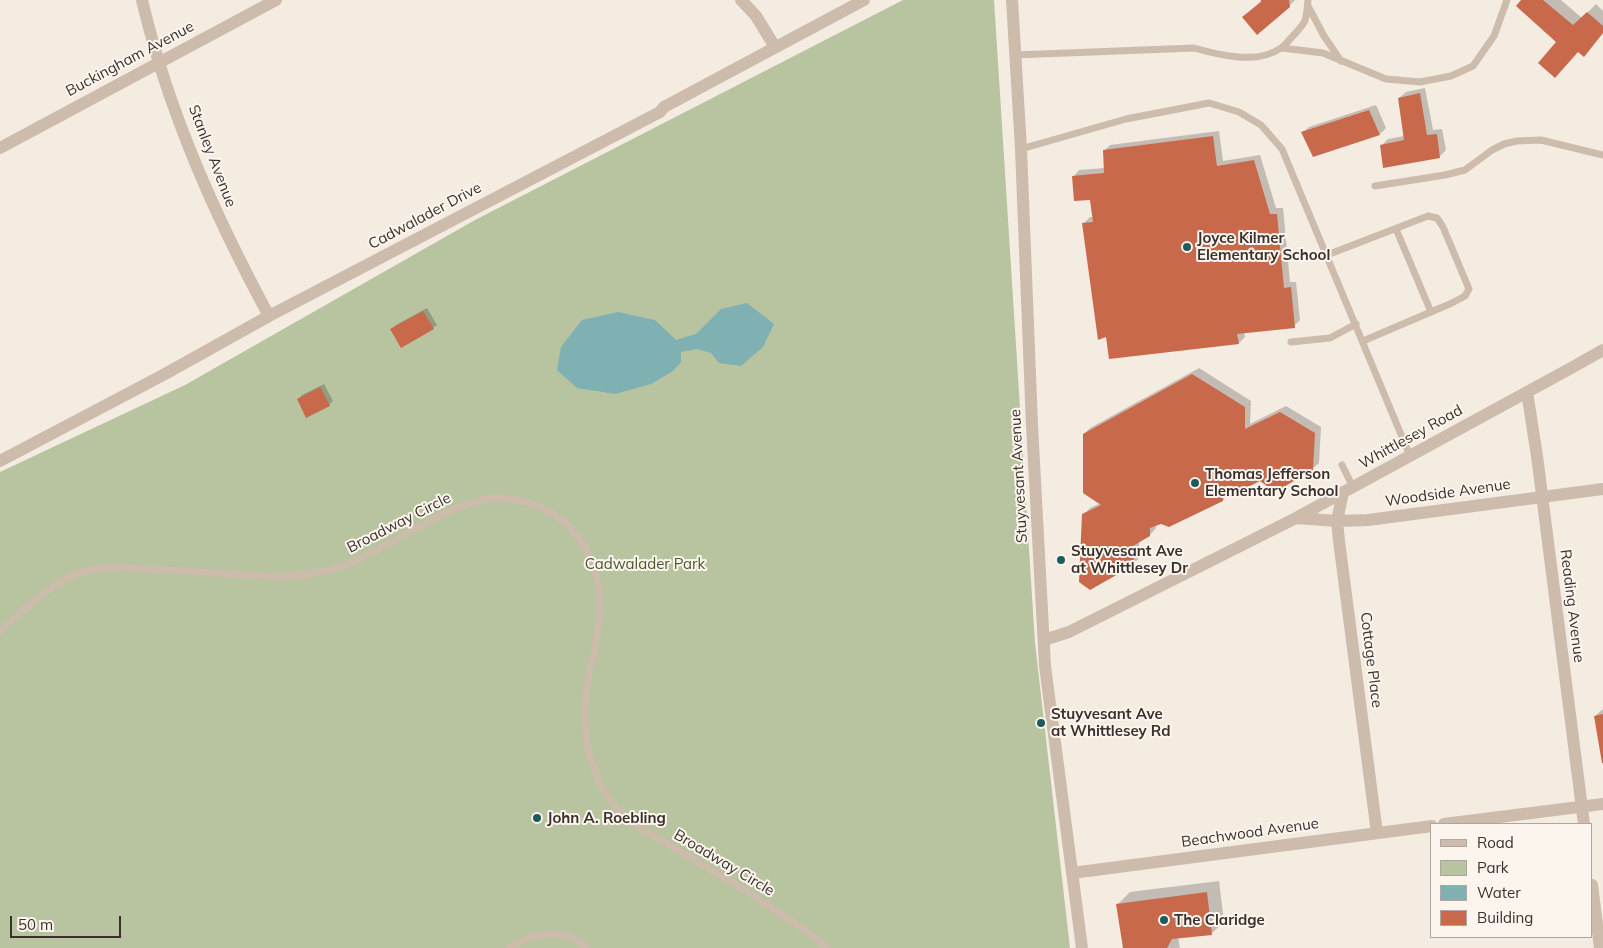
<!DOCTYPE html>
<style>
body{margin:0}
#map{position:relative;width:1603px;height:948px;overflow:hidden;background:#f4ebe1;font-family:Mulish,sans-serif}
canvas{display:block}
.legend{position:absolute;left:1430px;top:823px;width:162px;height:115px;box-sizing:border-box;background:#fbf5ee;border:1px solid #aea6a0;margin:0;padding:6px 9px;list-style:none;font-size:15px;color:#3b302b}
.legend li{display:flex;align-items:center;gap:10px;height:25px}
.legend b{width:25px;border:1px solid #aea6a0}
.scale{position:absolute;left:10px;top:916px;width:111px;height:22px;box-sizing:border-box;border:2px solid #3b302b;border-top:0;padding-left:6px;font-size:15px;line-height:18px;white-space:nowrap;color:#3b302b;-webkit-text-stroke:4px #fbf5ee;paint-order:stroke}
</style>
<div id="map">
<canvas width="1603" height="948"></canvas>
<ul class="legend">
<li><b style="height:6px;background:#cdbbac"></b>Road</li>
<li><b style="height:14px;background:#b8c4a0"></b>Park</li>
<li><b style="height:14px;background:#7fb0b2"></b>Water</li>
<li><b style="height:14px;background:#c8694b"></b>Building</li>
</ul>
<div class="scale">50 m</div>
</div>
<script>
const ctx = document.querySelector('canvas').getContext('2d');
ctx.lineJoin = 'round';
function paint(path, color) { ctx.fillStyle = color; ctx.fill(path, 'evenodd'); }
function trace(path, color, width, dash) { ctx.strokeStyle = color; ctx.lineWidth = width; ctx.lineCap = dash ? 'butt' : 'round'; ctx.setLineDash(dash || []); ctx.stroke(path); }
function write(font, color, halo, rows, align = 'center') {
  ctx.font = font + ' Mulish,sans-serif'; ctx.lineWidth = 4; ctx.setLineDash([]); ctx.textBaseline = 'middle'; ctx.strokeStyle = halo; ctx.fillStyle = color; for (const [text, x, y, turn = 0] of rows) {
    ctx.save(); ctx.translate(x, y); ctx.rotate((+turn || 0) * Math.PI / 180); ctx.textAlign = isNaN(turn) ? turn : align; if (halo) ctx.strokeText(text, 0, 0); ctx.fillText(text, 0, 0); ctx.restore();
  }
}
paint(new Path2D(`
 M903,0H994L1035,643L1070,948H0V472L185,385L475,220Z`), '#b8c4a0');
paint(new Path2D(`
 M747,303L774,324L763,347L741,366L719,363L711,353L697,349L681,352V362L673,371L651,384L615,394L577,388L557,370L561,347L582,320L618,312L655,320L676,340L696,334L721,309Z`), '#7fb0b2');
paint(new Path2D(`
 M1262,0H1295L1289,6L1250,11Z
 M1523,0H1561L1582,18L1596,4L1603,11V33L1558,41Z
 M1425,88L1433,130L1442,129L1446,150L1440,156L1382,145L1388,139L1404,136L1399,98L1406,92Z
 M1376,105L1386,128L1380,134L1313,155L1303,132L1309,127Z
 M1219,131L1223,161L1260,155L1276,208H1283L1290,282H1296L1300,320L1294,326L1244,332L1245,337L1239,343L1107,335L1084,223L1090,217H1093L1092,198L1073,177L1079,170L1105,168L1104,151L1110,145Z
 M427,308L437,325L433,328L392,329L396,325Z
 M1199,368L1251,401L1250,424L1286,406L1321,427L1319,463L1312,469L1234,485L1229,488V493L1223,500L1156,524V528L1150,535L1139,541V558L1133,564L1083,515L1090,508L1101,503L1084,434L1090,428Z
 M324,384L333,401L329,405L298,399L302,395Z
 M1603,709V759L1595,716Z
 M1219,881L1224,922L1211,934L1178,937L1180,948H1124L1118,904L1130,892Z`), '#0003');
paint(new Path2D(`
 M1261,0H1289L1290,7L1257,35L1242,17L1261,2Z
 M1521,0H1543L1573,25L1587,12L1603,26V33L1584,57L1578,52L1555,78L1538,63L1556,42L1516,6Z
 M1420,93L1427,135L1437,134L1440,158L1383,168L1380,145L1404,140L1398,98Z
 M1369,110L1380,135L1313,157L1301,132Z
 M1213,136L1217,166L1254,160L1270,214H1277L1284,288L1291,287L1295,328L1237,334L1239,344L1109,359L1106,337L1098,340L1082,223L1093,222L1090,200L1074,201L1072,176L1104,173L1103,150Z
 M423,311L434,329L401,348L390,329Z
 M1192,374L1245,407V429L1280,412L1315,433L1313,470L1275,492L1260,481L1240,491L1234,487L1223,491V501L1169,527L1161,524L1150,528V536L1133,546L1134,565L1090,590L1079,582L1082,514L1101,505L1083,493V434Z
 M320,387L330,406L306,418L297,399Z
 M1603,714V763H1602L1594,716Z
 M1207,892L1212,935L1172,939L1167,948H1123L1116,904Z`), '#c8694b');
trace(new Path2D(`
 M1308,6L1324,36L1341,61
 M1282,48L1323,53L1386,79L1420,82L1451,76L1473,66L1494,36L1507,0
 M1015,55L1194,48C1219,55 1257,65 1281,48C1285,46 1288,41 1292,37C1307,21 1306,22 1308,0
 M1021,149L1126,119L1209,103L1239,112L1261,125L1282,149L1410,456
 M1375,186L1445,175L1465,170L1492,150L1504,144L1517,141L1541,140L1603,155
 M1396,229L1431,312
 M1327,255L1428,216L1437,218L1443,227L1469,289L1465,296L1452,303L1363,341
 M1291,342L1330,338L1356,324
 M1342,465L1353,487
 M0,630C24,611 48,586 76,574C89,569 104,568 118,567L279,577L309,574L331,570L352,563L453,509L488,498H504L524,501L539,506L558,517L566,523L577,536L586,550L595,571L599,587L600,616C597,645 587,674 585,703C582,750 597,796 635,825C701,864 768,901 828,948
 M509,948C536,931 562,927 588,948`), '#cdbbac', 7);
trace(new Path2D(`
 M142,0C168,111 215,216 269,316
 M741,0L756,16L775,47
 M1012,0L1021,149L1032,425L1045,666L1082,948
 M0,148L276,0
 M1527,392L1537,456L1584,824
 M0,461L165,374L269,316L660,112L664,107L864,0
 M1343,492L1337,521L1339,541L1377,833
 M1296,518L1337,521L1368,520L1603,489
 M1044,640L1069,632L1296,518L1573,367L1603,350
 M1444,824L1603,804
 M1072,873L1432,826
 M1592,885L1600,948`), '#cdbbac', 12);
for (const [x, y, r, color] of [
 [1187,247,5,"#1f5a5e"],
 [1195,483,5,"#1f5a5e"],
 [1061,560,5,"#1f5a5e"],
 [1041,723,5,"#1f5a5e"],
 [537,818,5,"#1f5a5e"],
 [1164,920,5,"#1f5a5e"]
]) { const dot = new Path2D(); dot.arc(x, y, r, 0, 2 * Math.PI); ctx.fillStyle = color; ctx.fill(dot); trace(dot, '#fbf5ee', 2); }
write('15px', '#3b302b', '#fbf5ee', [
 ["Buckingham Avenue",130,59,-28],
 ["Stanley Avenue",212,156,69],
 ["Cadwalader Drive",425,216,-28],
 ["Whittlesey Road",1411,437,-29],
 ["Stuyvesant Avenue",1019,476,-93],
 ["Woodside Avenue",1448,493,-8],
 ["Broadway Circle",399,523,-27],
 ["Reading Avenue",1572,606,83],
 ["Cottage Place",1371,660,83],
 ["Beachwood Avenue",1250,833,-8],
 ["Broadway Circle",724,863,31]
]);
write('bold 15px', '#3b302b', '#fbf5ee', [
 ["Joyce Kilmer",1197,238],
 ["Elementary School",1197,255],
 ["Thomas Jefferson",1205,474],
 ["Elementary School",1205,491],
 ["Stuyvesant Ave",1071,551],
 ["at Whittlesey Dr",1071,568],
 ["Stuyvesant Ave",1051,714],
 ["at Whittlesey Rd",1051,731],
 ["John A. Roebling",547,818],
 ["The Claridge",1174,920]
], 'left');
write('15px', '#4a5a2e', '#fbf5ee', [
 ["Cadwalader Park",645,564]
]);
</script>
